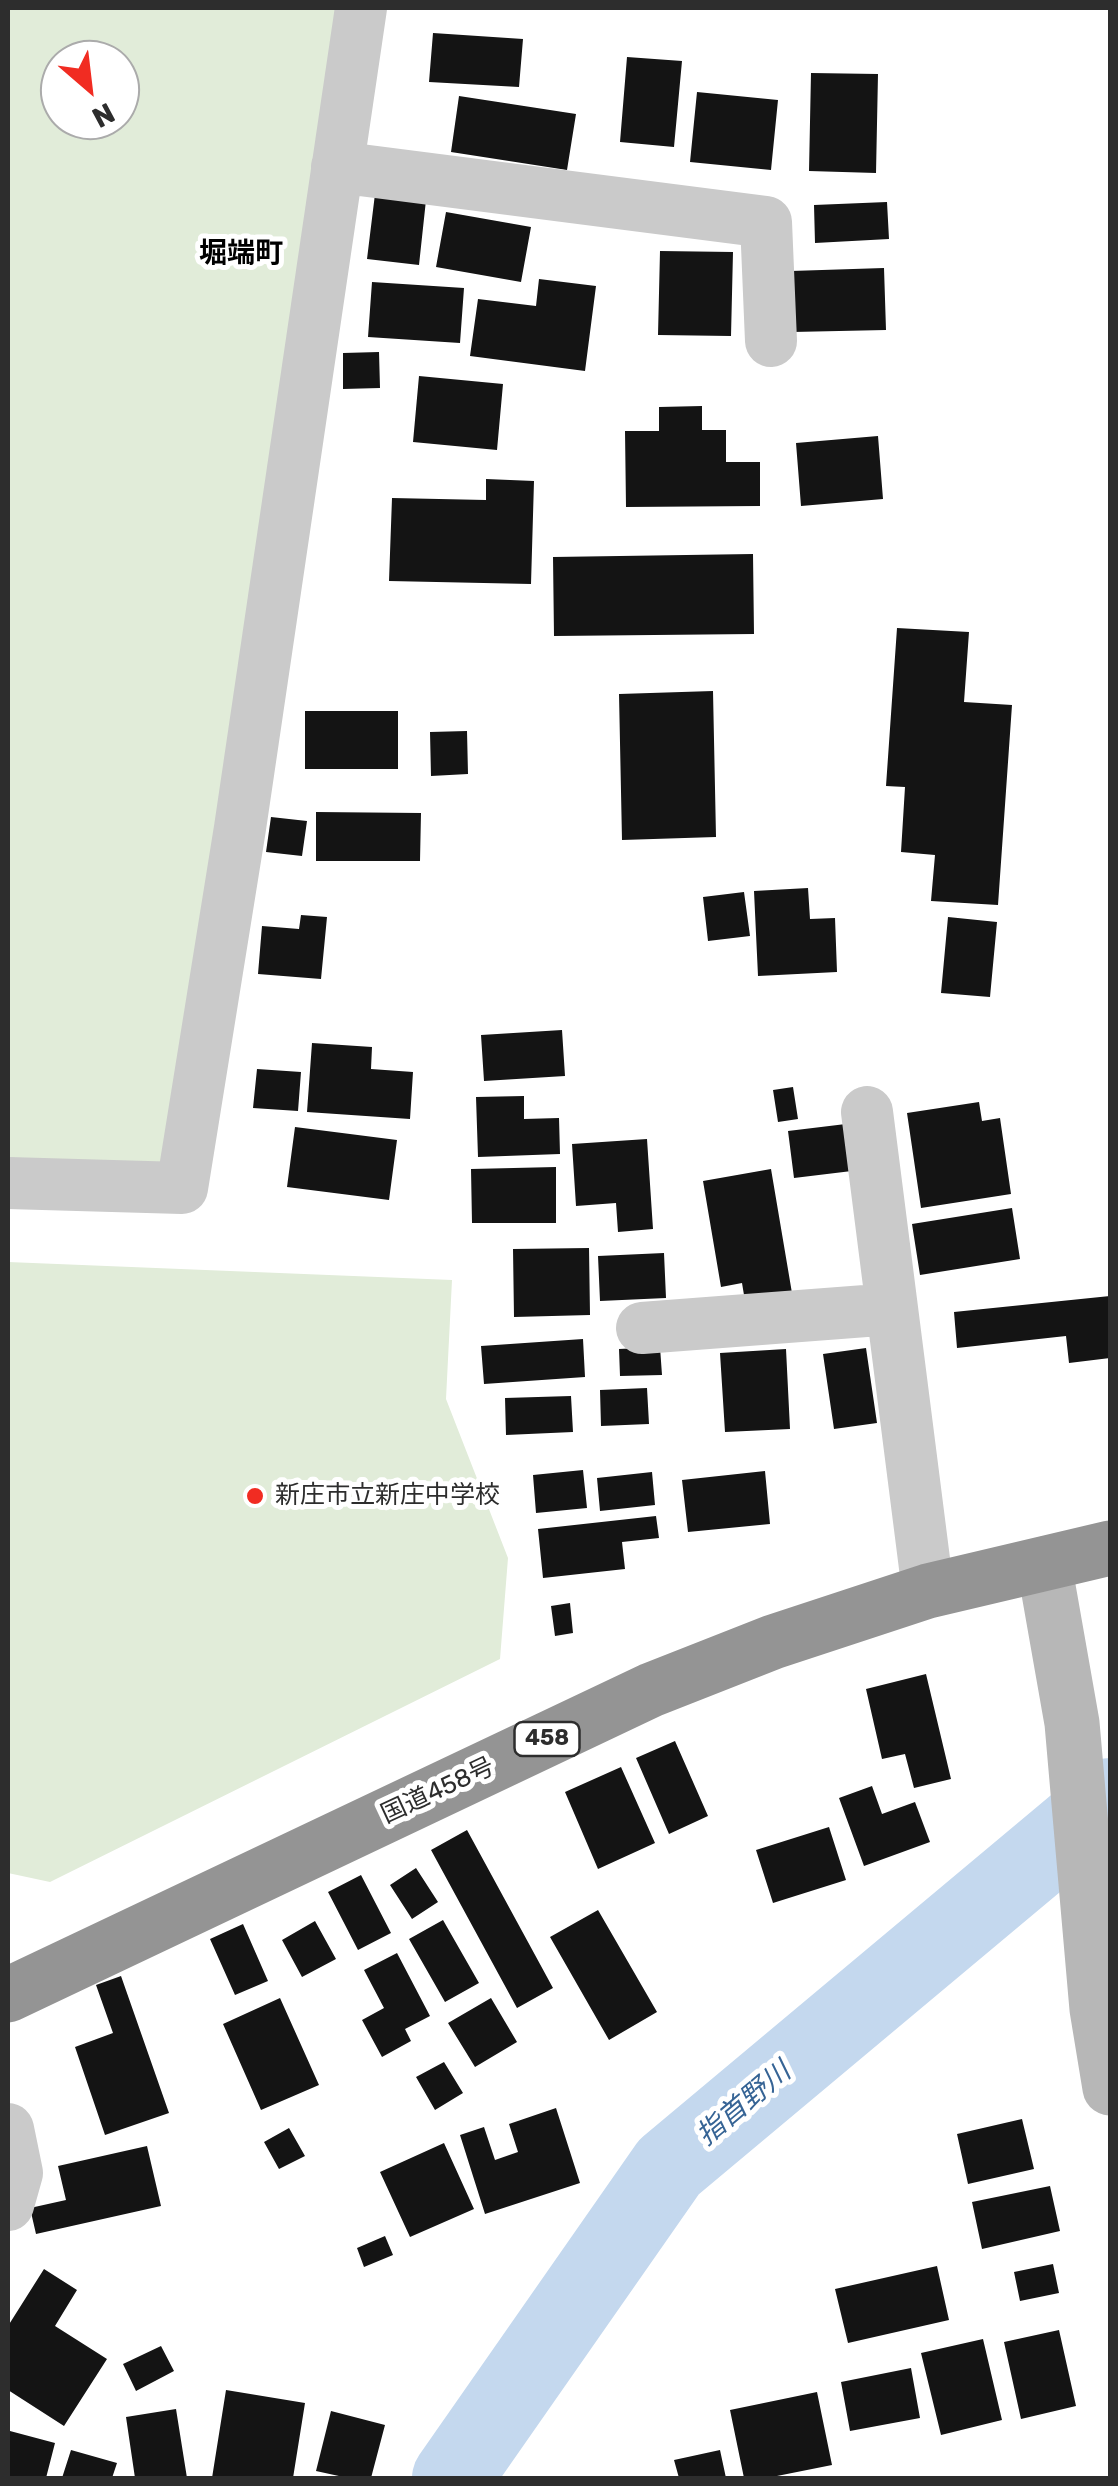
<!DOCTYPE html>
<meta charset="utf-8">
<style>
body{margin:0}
#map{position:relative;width:1118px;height:2486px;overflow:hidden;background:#fff;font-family:Rubik,sans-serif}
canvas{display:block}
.frame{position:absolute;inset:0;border:10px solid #2d2d2d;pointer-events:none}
.north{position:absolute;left:40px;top:40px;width:100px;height:100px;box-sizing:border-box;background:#fff;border:2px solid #ababab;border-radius:50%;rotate:152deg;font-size:28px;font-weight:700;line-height:40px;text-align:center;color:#2d2d2d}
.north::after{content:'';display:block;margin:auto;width:35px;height:45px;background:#f12c22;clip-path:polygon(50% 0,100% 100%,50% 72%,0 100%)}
</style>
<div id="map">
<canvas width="1118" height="2486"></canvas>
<div class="frame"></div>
<div class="north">N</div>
</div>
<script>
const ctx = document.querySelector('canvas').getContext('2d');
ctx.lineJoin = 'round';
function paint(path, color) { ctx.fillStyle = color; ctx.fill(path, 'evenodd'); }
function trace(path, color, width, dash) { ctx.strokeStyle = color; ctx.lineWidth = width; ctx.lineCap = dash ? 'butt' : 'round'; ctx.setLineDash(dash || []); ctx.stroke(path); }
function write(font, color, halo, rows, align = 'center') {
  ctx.font = font + ' Rubik,"Noto Sans JP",sans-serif'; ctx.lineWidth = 10; ctx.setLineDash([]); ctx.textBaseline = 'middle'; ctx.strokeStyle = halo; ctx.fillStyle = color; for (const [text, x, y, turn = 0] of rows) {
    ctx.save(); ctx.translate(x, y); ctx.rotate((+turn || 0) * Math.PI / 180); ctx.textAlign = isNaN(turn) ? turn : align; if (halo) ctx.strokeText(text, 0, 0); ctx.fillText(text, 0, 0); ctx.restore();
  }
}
paint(new Path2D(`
 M8,8H343L163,1165L8,1159ZM60,60H120V120H60Z
 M8,1262L452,1280L446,1399L508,1558L500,1659L50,1882L8,1873Z`), '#e1ecd9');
trace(new Path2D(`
 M452,2478L669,2167L1110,1798`), '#c4d8ee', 80);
paint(new Path2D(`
 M433,33L523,39L519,87L429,82Z
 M627,57L682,61L674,147L620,142Z
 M811,73L878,74L876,173L809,171Z
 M697,92L778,100L771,170L690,162Z
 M459,96L576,114L567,170L451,152Z
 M375,194L426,200L419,265L367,259Z
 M887,202L889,239L815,243L814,205Z
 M446,212L531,227L521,282L436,267Z
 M660,251L733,252L731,336L658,335Z
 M884,268L886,330L792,332L791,271Z
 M539,279L596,286L585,371L470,356L478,299L536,306Z
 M372,282L464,288L460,343L368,337Z
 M379,352L380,388L343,389V353Z
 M419,376L503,384L497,450L413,442Z
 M702,406V430H726V462H760V506L626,507L625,431H659V407Z
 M878,436L883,499L801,506L796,443Z
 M486,479L534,481L531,584L389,581L392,498L486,500Z
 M753,554L754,634L554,636L553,557Z
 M897,628L969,632L964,702L1012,705L998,905L931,901L935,855L901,852L905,787L886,786Z
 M713,691L716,837L622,840L619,694Z
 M305,711H398V769H305Z
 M467,731L468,774L431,776L430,732Z
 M316,812L421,813L420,861H316Z
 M271,817L307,821L302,856L266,852Z
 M808,888L810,919L835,918L837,972L758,976L754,891Z
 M744,892L750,936L708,941L703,897Z
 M301,915L327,917L321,979L258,974L262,926L299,929Z
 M948,917L997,922L990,997L941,993Z
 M562,1030L565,1076L484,1081L481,1035Z
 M312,1043L372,1047L371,1069L413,1072L410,1119L307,1112Z
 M257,1069L301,1072L298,1111L253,1108Z
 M793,1087L798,1119L778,1122L773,1090Z
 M524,1096V1119L559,1118L560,1154L478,1157L476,1097Z
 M979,1102L982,1121L1000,1118L1011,1194L921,1208L907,1113Z
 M854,1123L860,1170L794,1178L788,1131Z
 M295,1127L397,1140L389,1200L287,1187Z
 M647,1139L653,1229L618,1232L616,1203L576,1206L572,1144Z
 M556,1167V1223H472L471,1169Z
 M771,1169L793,1299L746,1307L742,1283L721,1287L703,1181Z
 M1012,1208L1020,1259L920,1275L912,1224Z
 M589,1248L590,1315L514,1317L513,1249Z
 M664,1253L666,1298L600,1301L598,1256Z
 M1110,1296V1358L1069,1363L1066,1336L957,1348L954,1312Z
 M583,1339L585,1377L484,1384L481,1346Z
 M660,1347L662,1375L620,1376L619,1349Z
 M866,1348L877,1423L834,1429L823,1354Z
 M786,1349L790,1429L725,1432L720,1353Z
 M647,1388L649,1424L601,1426L600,1390Z
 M571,1396L573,1432L506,1435L505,1398Z
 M583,1470L587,1508L536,1513L533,1475Z
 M765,1471L770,1524L688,1532L682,1480Z
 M652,1472L655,1505L600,1511L597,1478Z
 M656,1516L659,1538L622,1542L625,1569L543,1578L538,1529Z
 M570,1603L573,1633L555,1636L551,1606Z
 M926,1674L951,1779L914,1788L905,1754L882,1759L866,1689Z
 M675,1741L708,1816L669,1834L636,1758Z
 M621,1767L655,1843L598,1869L565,1792Z
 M872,1786L882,1814L915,1802L930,1842L864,1866L839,1798Z
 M829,1827L846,1880L773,1903L756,1850Z
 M467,1830L553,1988L517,2008L431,1850Z
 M416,1868L438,1902L412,1919L390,1885Z
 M361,1875L391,1933L358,1950L328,1892Z
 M598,1910L657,2012L609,2040L550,1937Z
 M443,1920L479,1983L445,2002L409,1939Z
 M315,1921L336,1959L302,1977L282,1940Z
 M243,1924L268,1981L235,1995L210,1939Z
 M397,1953L430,2016L405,2029L411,2041L382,2057L362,2020L384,2008L364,1970Z
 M121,1976L169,2113L105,2135L75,2047L113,2033L96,1985Z
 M280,1998L319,2085L261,2110L223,2024Z
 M491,1998L517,2042L475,2067L448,2023Z
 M444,2062L463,2093L435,2110L416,2077Z
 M556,2108L580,2183L485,2214L460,2135L484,2127L495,2160L518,2152L509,2124Z
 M1022,2119L1034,2169L968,2184L957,2134Z
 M289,2128L305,2156L279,2169L264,2142Z
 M444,2143L474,2209L410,2237L380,2172Z
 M147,2146L161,2206L36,2234L30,2208L66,2200L58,2166Z
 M1050,2186L1060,2231L982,2249L972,2202Z
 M385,2236L393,2255L364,2267L357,2248Z
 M1053,2264L1059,2293L1020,2301L1014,2272Z
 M937,2266L949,2320L848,2343L835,2289Z
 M44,2269L77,2290L55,2326L107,2359L64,2426L8,2390V2326Z
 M1059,2330L1076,2406L1021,2419L1004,2342Z
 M983,2339L1002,2420L941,2435L921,2353Z
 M161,2346L174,2371L136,2391L123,2364Z
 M911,2368L920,2418L850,2431L841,2382Z
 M226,2390L305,2403L293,2478H212Z
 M817,2392L832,2465L767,2478H744L730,2410Z
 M176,2409L187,2478H135L126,2417Z
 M331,2411L385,2425L371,2478H348L316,2471Z
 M10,2431L55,2443L46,2478H8Z
 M71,2450L117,2463L112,2478H62Z
 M720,2450L726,2478H679L674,2460Z`), '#141414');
trace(new Path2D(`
 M337,167L766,222L771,341
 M867,1112L928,1591
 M8,1183L182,1188L240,828L361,8
 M642,1328L892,1309
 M8,2129L17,2173L8,2205`), '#cacaca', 52);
trace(new Path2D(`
 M1044,1564L1072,1723L1097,2009L1110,2088`), '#b7b7b7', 55);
trace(new Path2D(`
 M8,1995L651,1690L773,1642L928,1591L1110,1548`), '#949494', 55);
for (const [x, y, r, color] of [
 [255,1496,10,"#f12c22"]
]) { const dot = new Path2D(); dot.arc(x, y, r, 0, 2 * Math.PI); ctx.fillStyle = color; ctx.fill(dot); trace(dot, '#fff', 4); }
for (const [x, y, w] of [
 [547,1739,65]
]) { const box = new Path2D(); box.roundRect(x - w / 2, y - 17, w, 34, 8); ctx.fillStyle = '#fff'; ctx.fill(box); trace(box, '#2d2d2d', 2.5); }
write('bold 22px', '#2d2d2d', null, [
 ["458",547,1739]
]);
write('25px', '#2d2d2d', '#fff', [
 ["新庄市立新庄中学校",275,1496]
], 'left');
write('25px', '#2d2d2d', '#fff', [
 ["国道458号",438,1791,-25]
]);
write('bold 28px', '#000', '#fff', [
 ["堀端町",241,254]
]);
write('italic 28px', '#366495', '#fff', [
 ["指首野川",744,2104,-40]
]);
</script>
